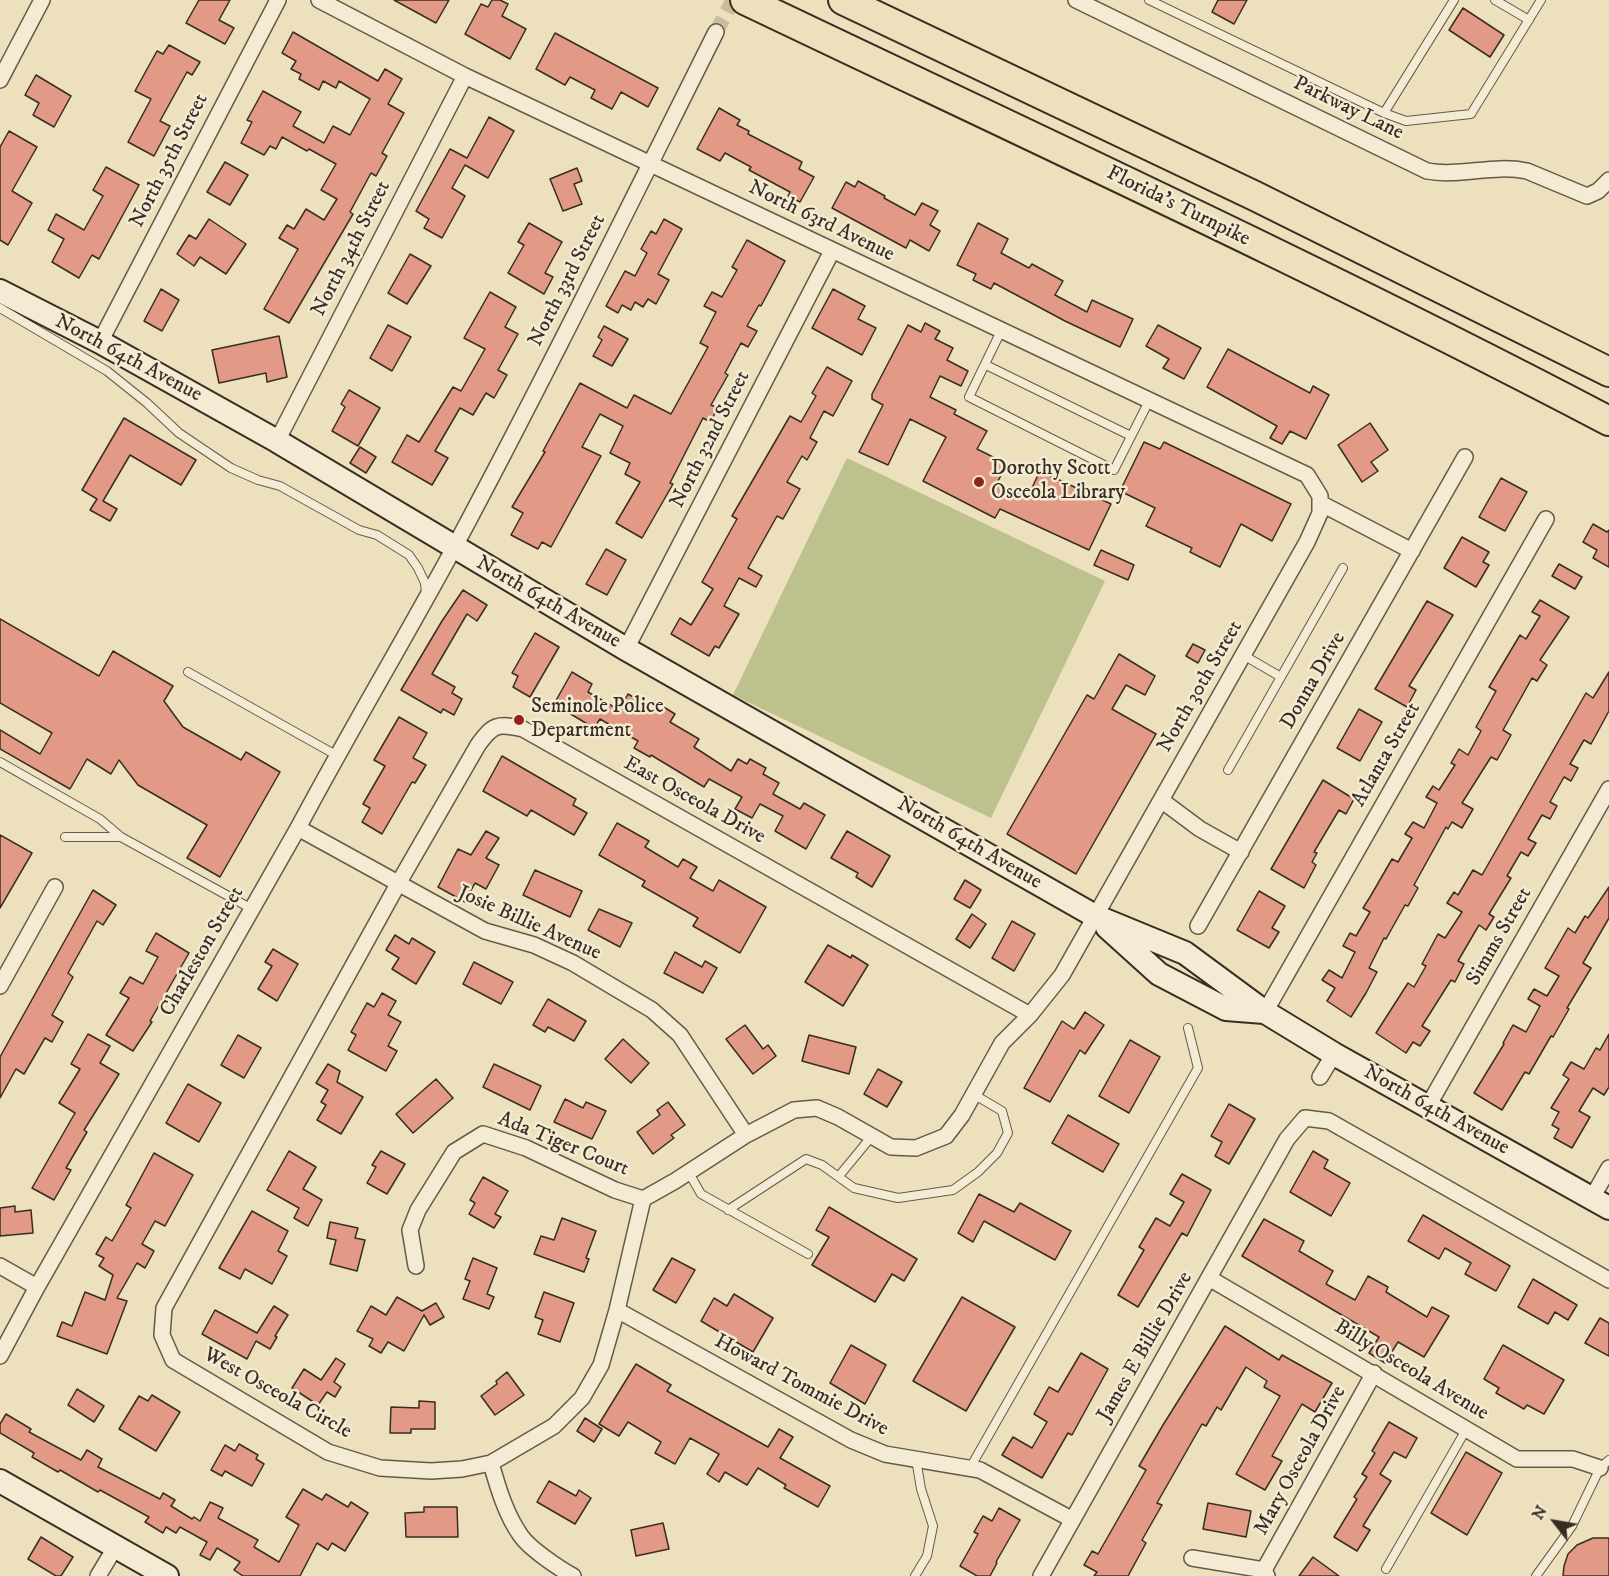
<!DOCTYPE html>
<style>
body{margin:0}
#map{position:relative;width:1609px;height:1576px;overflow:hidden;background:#ede0bc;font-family:"IM FELL DW Pica",serif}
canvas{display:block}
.north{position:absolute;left:1525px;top:1492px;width:60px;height:60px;-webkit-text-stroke:4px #f3ebd3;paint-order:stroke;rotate:301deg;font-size:16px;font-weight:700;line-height:24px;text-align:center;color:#382d23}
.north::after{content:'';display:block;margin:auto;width:21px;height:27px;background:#382d23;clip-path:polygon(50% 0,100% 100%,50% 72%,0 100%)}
</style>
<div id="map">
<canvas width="1609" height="1576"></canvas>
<div class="north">N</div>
</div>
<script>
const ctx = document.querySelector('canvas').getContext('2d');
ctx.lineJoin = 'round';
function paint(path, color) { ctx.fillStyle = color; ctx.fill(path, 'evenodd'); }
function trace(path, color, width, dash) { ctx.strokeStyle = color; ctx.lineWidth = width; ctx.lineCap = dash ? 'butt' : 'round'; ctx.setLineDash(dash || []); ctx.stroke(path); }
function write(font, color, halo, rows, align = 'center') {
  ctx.font = font + ' "IM FELL DW Pica",serif'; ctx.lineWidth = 5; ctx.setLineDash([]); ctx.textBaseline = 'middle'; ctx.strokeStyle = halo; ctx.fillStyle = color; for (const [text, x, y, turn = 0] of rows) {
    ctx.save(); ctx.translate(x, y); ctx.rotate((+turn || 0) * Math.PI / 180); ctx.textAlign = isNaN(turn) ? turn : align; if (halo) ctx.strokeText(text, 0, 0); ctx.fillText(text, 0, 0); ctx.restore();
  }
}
paint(new Path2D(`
 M847,458L1105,581L991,818L733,695Z`), '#bcc18e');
const building = new Path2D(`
 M199,0H230L219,20L234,28L225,44L186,23Z
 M394,0H449L436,23Z
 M492,0H500L508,4L502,16L526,29L510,59L465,34L481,4L488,7Z
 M1218,0H1247L1234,24L1212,12Z
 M1463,8L1504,35L1490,57L1449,30Z
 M293,32L378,81L385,69L402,79L388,104L404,113L382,153L387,156L376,176L371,173L350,212L353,214L289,323L264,309L298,249L279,238L287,225L294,229L306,209L324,220L337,199L321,190L336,164L309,149L307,151L282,137L276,149L270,146L264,155L241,143L252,122L247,120L263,91L301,112L293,126L324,143L333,126L350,135L370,99L339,81L336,88L323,81L319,90L299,79L301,74L291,69L296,61L282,53Z
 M555,33L658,88L648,107L621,92L612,109L591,98L595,90L570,77L565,85L536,69Z
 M169,45L200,62L192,75L187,72L160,121L170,126L154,156L128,142L151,99L135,91L157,51L163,54Z
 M36,75L71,96L54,127L33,115L39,103L25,95Z
 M719,108L740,120L737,125L749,131L748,134L802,162L799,169L814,177L800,202L788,196L790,192L749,170L751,167L725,153L720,161L697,149Z
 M489,117L514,131L488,178L465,165L452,188L465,196L442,238L424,228L429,219L416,211L450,149L467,158Z
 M9,131L37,147L12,191L32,203L8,245L0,240V147Z
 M225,162L248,175L230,205L207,192Z
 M106,167L139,185L99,259L92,255L79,278L52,262L64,239L48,230L56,214L84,230L103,196L93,190Z
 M577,168L582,181L574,184L582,204L563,211L550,179Z
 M858,181L885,196L884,198L915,215L922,203L938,211L930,225L940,231L929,251L910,240L906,248L832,208L846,182L855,187Z
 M209,219L246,244L226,274L200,257L194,266L177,254L189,235L196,239Z
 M664,219L682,229L658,274L669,280L656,304L648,299L643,307L635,302L631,310L622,305L618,313L606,306L625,271L635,276L647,253L641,249L651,231L656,234Z
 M529,223L562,242L545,273L553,277L544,294L508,273L524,245L518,242Z
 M978,223L1008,239L1001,253L1029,268L1032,264L1063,281L1055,295L1087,312L1092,300L1133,319L1120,347L1065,321L994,283L991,289L973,280L976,274L957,265Z
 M747,240L785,261L761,306L759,305L747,326L757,331L748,347L741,343L725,373L728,375L711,405L718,408L710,422L703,418L670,483L673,484L642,538L616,523L640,482L625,474L630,463L610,453L623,426L600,414L582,447L601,456L551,547L542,542L538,549L511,535L523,513L512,507L545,452L543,451L580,383L627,408L634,395L671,414L708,347L700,343L716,312L704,306L712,292L722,297L737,270L732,267Z
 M410,254L431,266L407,304L388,293Z
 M161,289L179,300L162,331L144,321Z
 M833,289L865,306L858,319L876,328L862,355L812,328Z
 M490,292L516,307L505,327L518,334L498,370L507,375L494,398L486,393L473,415L460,408L435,451L448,458L432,485L392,462L407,435L419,442L453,387L461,391L485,349L464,338Z
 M925,323L940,331L935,339L953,348L947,360L968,371L961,386L940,376L930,397L956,410L954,414L987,431L977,449L1007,464L997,483L1027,498L1040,471L1111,504L1089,550L1000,509L995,518L923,481L946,437L910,419L888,465L859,452L883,405L872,399V394L908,325L921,332Z
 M388,325L411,337L392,371L370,358Z
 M1158,325L1201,348L1184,379L1163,368L1169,359L1146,346Z
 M604,326L628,339L612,366L593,356L602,340L598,337Z
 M279,336L287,377L267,382L266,373L219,383L212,350Z
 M1228,349L1310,393L1313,386L1329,395L1306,439L1290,431L1282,444L1270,438L1277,426L1207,387Z
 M827,367L852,381L833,416L824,411L810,438L817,442L807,460L802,456L787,482L800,489L783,519L777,516L748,568L762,576L756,587L739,578L724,606L739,614L719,648L715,646L709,656L671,634L680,618L691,625L713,589L702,582L737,519L732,516L790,416L801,422L816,396L812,393Z
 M349,390L380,408L358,446L332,431L345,407L341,404Z
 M124,418L196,460L181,485L130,455L103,501L117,509L110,521L90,510L97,499L82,490Z
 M1370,423L1388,450L1371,462L1378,471L1362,482L1338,445Z
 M1144,442L1160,449L1164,442L1291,504L1272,541L1241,524L1220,567L1190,552L1192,548L1146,526L1155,508L1120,491Z
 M360,447L376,457L366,473L350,463Z
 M1501,478L1527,492L1505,531L1479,517Z
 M1593,524L1607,532L1609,530V567L1593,558L1597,550L1583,542Z
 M1462,537L1489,552L1483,562L1489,565L1476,587L1444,568Z
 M606,549L626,560L607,595L586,584Z
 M1101,550L1134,565L1128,580L1094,565Z
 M1559,564L1582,577L1575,589L1552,576Z
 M463,590L487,605L477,621L467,614L432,674L455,687L452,693L462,699L454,715L443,709L441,713L401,690L442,621Z
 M1540,600L1569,617L1540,660L1547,665L1537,681L1532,678L1503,730L1511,735L1497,760L1491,757L1462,803L1473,809L1462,828L1452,822L1448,829L1446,827L1414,885L1418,888L1408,906L1405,905L1386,939L1384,938L1369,968L1377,972L1366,993L1351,1017L1327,1001L1335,988L1322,980L1329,970L1342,978L1355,952L1343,946L1350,933L1356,936L1370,912L1363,908L1370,897L1392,859L1398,862L1412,838L1405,834L1413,822L1424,828L1437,803L1426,797L1433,786L1439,790L1455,765L1451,763L1459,749L1468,755L1481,731L1476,727L1496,691L1489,687L1520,635L1526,639L1540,616L1532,612Z
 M1427,601L1453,615L1409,686L1416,690L1407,707L1375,689Z
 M0,619L99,676L113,651L173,686L164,701L183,727L241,760L246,752L280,772L220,877L187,858L207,825L138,785L119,760L111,774L87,759L70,789L0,749V730L40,754L52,733L0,703Z
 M535,633L559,647L530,697L513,687L518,676L512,673Z
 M1193,644L1205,650L1198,663L1186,656Z
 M1119,654L1155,676L1145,695L1126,685L1112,709L1156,734L1076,874L1007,834L1087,695L1094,699Z
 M572,672L592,684L588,692L619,710L628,694L650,707L654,701L675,714L670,722L699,739L694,747L731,771L738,759L747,764L750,759L766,768L763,774L779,783L773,794L800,809L804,803L825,815L806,849L775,831L783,816L760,804L752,818L735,809L742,797L709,779L704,787L651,755L650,757L634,748L638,741L600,719L594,728L554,704Z
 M1609,672V711L1591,744L1584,740L1570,764L1578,768L1571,781L1564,777L1550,802L1557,806L1550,819L1542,815L1528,839L1536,843L1528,856L1521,852L1507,876L1511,878L1489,914L1494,917L1486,930L1479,925L1458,961L1464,964L1455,982L1451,980L1422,1026L1430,1031L1420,1046L1413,1042L1406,1053L1376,1033L1408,983L1414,987L1426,966L1422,964L1438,934L1445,938L1462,912L1447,903L1454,892L1458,895L1473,870L1482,875L1586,693L1593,698Z
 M1359,709L1382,722L1360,761L1337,748Z
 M399,717L427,733L413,758L426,765L415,783L412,782L382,834L362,822L370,808L363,804L385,766L374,760Z
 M502,756L576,799L573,805L587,813L574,835L531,810L527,816L483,791Z
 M1323,780L1354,799L1346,814L1339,810L1314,852L1317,853L1312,862L1316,865L1304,888L1271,869Z
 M617,823L649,841L645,847L678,867L683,859L697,867L690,878L713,891L719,880L766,907L740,953L693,926L698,918L642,886L645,881L599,855Z
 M486,831L499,838L486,858L499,865L486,889L475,883L465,902L438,887L458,849L471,855Z
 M847,831L890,856L872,887L856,877L858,873L831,858Z
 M0,835L32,853L0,908Z
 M535,870L582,891L570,917L523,895Z
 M965,880L981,890L970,908L954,899Z
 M1609,887V918L1583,963L1591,968L1567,1008L1569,1009L1553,1037L1551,1036L1529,1074L1525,1072L1502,1110L1474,1093L1504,1044L1503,1043L1513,1025L1526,1032L1540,1006L1528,999L1534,989L1547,996L1559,976L1545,968L1568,928L1575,933L1585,916L1588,918Z
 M93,890L116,905L103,925L97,921L68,973L73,977L52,1015L63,1022L52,1042L45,1038L24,1074L16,1069L0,1098V1057Z
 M1259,891L1285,906L1272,928L1279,932L1269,948L1237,930Z
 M599,909L632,923L620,947L588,930Z
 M972,914L986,924L970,948L956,939Z
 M1012,921L1035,934L1014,971L992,958Z
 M156,933L189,953L150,1021L152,1022L133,1051L106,1035L129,998L120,993L130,977L143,984L158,957L146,951Z
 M395,935L409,944L412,938L435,952L416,984L392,969L399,958L386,950Z
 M828,945L851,958L852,955L868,965L843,1006L805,982Z
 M273,949L298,964L277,1001L258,989L272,966L265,962Z
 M675,952L702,967L705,961L717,968L703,993L664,973Z
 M474,962L513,982L501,1004L463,984Z
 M382,993L396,1001L388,1015L401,1022L388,1046L397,1051L386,1071L348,1050L356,1035L351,1032L367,1003L374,1007Z
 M548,999L586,1021L574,1041L548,1027L545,1032L533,1025Z
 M1085,1012L1104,1025L1085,1054L1080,1050L1050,1102L1024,1088L1062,1021L1074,1029Z
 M745,1025L763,1049L768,1045L776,1056L753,1074L726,1039Z
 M88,1034L110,1046L100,1063L119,1074L84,1130L87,1132L66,1168L71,1170L54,1200L32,1188L75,1113L59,1103L80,1069L71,1064Z
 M1609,1034V1087L1604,1095L1593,1088L1579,1111L1590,1117L1572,1148L1554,1138L1559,1129L1552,1125L1559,1112L1551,1108L1569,1079L1563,1075L1571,1062L1584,1069L1596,1048L1600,1050Z
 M238,1035L261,1048L244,1078L221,1065Z
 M809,1035L856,1047L849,1074L802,1061Z
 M623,1039L649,1063L631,1083L605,1059Z
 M1130,1040L1160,1057L1129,1113L1099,1096Z
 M328,1064L340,1071L337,1082L363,1097L341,1134L317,1120L326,1105L321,1102L328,1090L316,1083Z
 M494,1064L541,1086L530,1110L483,1087Z
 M878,1069L902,1082L887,1107L864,1094Z
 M436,1079L453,1098L413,1133L396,1114Z
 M188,1084L221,1103L199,1142L166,1123Z
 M565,1099L583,1108L586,1102L606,1111L592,1139L554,1122Z
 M668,1102L685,1125L671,1135L674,1138L653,1154L637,1132L660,1115L657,1110Z
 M1229,1104L1255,1119L1229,1164L1215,1156L1222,1142L1211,1136Z
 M1068,1115L1119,1144L1103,1172L1052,1143Z
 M289,1151L316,1167L303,1189L322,1200L308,1226L294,1218L299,1208L267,1190Z
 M381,1151L405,1164L387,1194L367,1183L376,1167L372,1165Z
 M1313,1151L1328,1160L1324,1168L1350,1183L1331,1216L1290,1192Z
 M154,1153L193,1175L165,1226L155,1221L142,1244L154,1251L145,1268L137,1263L117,1298L127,1301L107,1354L57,1336L62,1322L72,1326L85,1292L105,1300L113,1275L99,1266L104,1258L96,1254L106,1237L112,1241L131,1208L126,1205Z
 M1182,1174L1211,1190L1187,1236L1182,1233L1138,1307L1118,1295L1144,1250L1139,1247L1156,1218L1170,1226L1184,1202L1170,1194Z
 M483,1177L508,1191L495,1214L501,1217L494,1228L469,1214L475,1203L470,1200Z
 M979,1194L1014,1212L1020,1203L1071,1231L1055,1260L984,1221L973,1242L958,1233Z
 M15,1206V1212L31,1210L33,1233L0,1236V1208Z
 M829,1207L917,1259L904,1281L892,1274L875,1302L812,1265L829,1237L816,1230Z
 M252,1211L288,1231L278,1251L287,1256L272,1284L245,1269L240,1279L219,1268Z
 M1423,1215L1510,1266L1496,1291L1465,1274L1471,1263L1445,1248L1439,1259L1408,1241Z
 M562,1218L596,1231L586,1258L589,1259L584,1272L534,1254L541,1236L554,1240Z
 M1264,1219L1304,1241L1299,1251L1333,1271L1326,1284L1355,1300L1368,1276L1388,1287L1386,1292L1427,1317L1432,1307L1449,1316L1424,1357L1398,1342L1385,1363L1369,1353L1379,1337L1242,1256Z
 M330,1222L358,1228L355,1238L365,1240L357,1271L330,1264L336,1240L327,1238Z
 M473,1258L497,1268L487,1294L494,1297L489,1309L463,1299L470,1281L465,1279Z
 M672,1258L695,1270L676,1303L653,1290Z
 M1533,1279L1577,1305L1568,1320L1555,1312L1548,1324L1518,1307Z
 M544,1292L574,1303L560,1342L538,1334L543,1320L535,1317Z
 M734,1294L773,1318L753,1352L701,1321L714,1298L727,1306Z
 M397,1297L422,1311L436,1303L444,1317L430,1325L424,1315L404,1351L388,1342L381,1353L369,1346L373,1339L357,1331L371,1306L386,1315Z
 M962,1297L1015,1327L966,1411L913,1381Z
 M274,1306L288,1315L275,1336L277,1337L270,1349L256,1341L247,1359L202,1334L215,1310L257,1333Z
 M1600,1318L1609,1323V1356L1585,1343Z
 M1225,1326L1279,1360L1282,1355L1332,1383L1315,1412L1302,1404L1272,1456L1282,1461L1265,1490L1236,1474L1280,1396L1264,1387L1267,1381L1246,1367L1221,1410L1217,1407L1206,1426L1202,1424L1157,1503L1162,1505L1142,1540L1146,1543L1128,1576H1094L1097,1572L1084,1565L1092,1551L1098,1554L1146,1470L1139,1466L1163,1425Z
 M851,1345L886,1365L865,1404L830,1383Z
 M1503,1345L1564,1380L1544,1414L1527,1405L1524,1409L1496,1393L1499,1388L1484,1379Z
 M1081,1353L1108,1369L1072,1435L1068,1433L1042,1478L1002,1455L1013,1437L1032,1448L1047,1422L1034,1414L1049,1387L1058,1392Z
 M336,1358L345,1364L334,1382L341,1387L335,1397L327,1392L318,1405L292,1388L304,1369L321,1380Z
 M636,1364L671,1385L667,1391L768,1447L779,1429L793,1437L780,1458L830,1486L818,1507L784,1488L786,1485L758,1468L747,1485L725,1472L719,1482L707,1474L719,1454L690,1438L675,1464L655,1453L661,1442L628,1422L619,1436L599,1424Z
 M507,1372L524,1395L495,1415L481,1396L497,1384L496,1381Z
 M77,1389L104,1406L94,1422L68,1405Z
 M152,1395L180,1412L156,1451L119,1429L139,1396L148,1401Z
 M419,1401L435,1402V1429H411V1433H390L391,1407L419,1408Z
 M6,1414L31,1429L29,1432L81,1460L87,1450L102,1459L98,1467L160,1499L163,1493L175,1500L171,1506L192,1519L194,1517L200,1521L210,1502L223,1508L218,1518L258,1540L254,1547L279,1562L299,1525L286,1517L303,1489L322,1500L326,1494L348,1507L351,1502L368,1513L345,1551L332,1543L328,1550L317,1543L300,1576H243L234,1570L240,1562L217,1548L210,1560L200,1555L207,1542L180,1527L176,1533L166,1527L163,1533L145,1522L149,1517L100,1490L98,1492L60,1470L58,1472L32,1457L34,1453L0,1433V1424Z
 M585,1418L602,1429L594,1442L577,1431Z
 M1389,1422L1417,1438L1406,1458L1394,1452L1380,1474L1391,1481L1363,1526L1370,1530L1357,1551L1334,1537L1357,1499L1354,1497L1367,1477L1362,1474L1375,1453L1372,1451Z
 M239,1444L258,1455L256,1459L264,1464L252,1486L225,1471L222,1476L211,1470L225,1445L235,1451Z
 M1466,1452L1502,1473L1467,1535L1431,1513Z
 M549,1481L576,1496L579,1490L591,1498L575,1524L537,1502Z
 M1208,1503L1251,1511L1246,1537L1203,1529Z
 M424,1507H457L458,1537H406L405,1513L424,1512Z
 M999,1508L1020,1520L996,1562L997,1563L990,1576H977L960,1566L978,1534L974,1532L983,1516L992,1521Z
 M663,1523L669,1549L636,1556L631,1530Z
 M41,1537L73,1557L61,1576H56L28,1559Z
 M1593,1538H1609V1576H1563L1564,1566L1568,1554L1577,1545Z
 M1313,1557L1339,1576H1299Z`);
paint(building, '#e29a87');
trace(building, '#382d23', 1.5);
trace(new Path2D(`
 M716,32L733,0`), '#c9bc9d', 15, [15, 8]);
const lane = new Path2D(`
 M1149,0L1384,113L1406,121L1471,114L1541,0
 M1495,0L1529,20
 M1384,113L1454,0
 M0,308L107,371L147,403L179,433L231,468L258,480L280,486L359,530L377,535L409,555L418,568L425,583L426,593
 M1001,331L969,397L1114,470L1149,401
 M986,365L1131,436
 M1243,655L1281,677
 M188,672L336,755
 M0,762L100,819L121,837L252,909
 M1228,770L1343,568
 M65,837H121
 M689,1173L701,1194L808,1254
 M839,1176L872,1136
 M728,1210L806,1159L822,1165L854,1188L898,1198L953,1190L978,1172L997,1153L1008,1133L1002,1111L973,1094
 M970,1468L1198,1068L1188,1028
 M1386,1569L1467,1428
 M915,1576L927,1556L933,1526L921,1489L916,1459
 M1536,1576L1572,1526L1600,1468L1609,1460`);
const street = new Path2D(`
 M319,0L465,76L1307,475L1320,496V513L1307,542L1062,975L1030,1015L1002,1043L962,1115L946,1136L916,1148L891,1147L838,1117L817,1108L794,1110L746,1135L675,1181L643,1199L617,1310L601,1365L582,1398L554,1426L491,1463L462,1469L431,1471L380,1468L328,1452L173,1360L162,1335L164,1308L398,884L478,745C493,724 498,723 523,729L1030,1015
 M1076,0L1427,171C1460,177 1493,164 1527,171L1587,196L1598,191L1609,180
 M0,80L42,0
 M100,342L278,0
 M277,441L465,76
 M1320,503L1412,551
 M626,649L832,251
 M1161,800L1200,829L1241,852
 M298,828L485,931L534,945L573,963L652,1010L680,1035L746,1135
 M1198,926L1465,457
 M0,986L55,887
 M1265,1012L1546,519
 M1320,1077L1334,1054
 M1428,1106L1609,789
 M1592,1198L1609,1168
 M0,1266L37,1287
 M416,1266L410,1230L418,1210L454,1152L483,1134L526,1148L615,1190L643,1199
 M1209,1278L1517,1459H1573L1600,1468
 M617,1310L851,1440L885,1454L980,1470L1071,1519
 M0,1356L37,1287L298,828C348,734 403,642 454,548C545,378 630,204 716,32
 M491,1463C498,1488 506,1515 521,1536C530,1549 560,1569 573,1576
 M1192,1558L1264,1570L1267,1576
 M1264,1570L1374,1373
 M98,1576L116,1546
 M1041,1576L1287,1139L1305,1118L1329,1121L1609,1280`);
const secondary = new Path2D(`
 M0,291L100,342L277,441L626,649L1095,916L1185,953L1265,1012L1334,1054L1609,1208
 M1107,927L1159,974L1226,1009L1264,1012
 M0,1481L167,1576`);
const highway = new Path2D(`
 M745,0C1034,138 1325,272 1609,421
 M843,0L1255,196L1609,372`);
trace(lane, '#655a49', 10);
trace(street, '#655a49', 18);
trace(secondary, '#382d23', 26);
trace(highway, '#382d23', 32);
trace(lane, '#f3ebd3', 8);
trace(street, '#f3ebd3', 15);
trace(secondary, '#f3ebd3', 22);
trace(highway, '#ede0bc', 28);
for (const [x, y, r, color] of [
 [979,482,6,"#8f2418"],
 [519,720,6,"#8f2418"]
]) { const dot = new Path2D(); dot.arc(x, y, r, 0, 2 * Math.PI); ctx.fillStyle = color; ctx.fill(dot); trace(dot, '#f3ebd3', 2); }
write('21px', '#382d23', '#f3ebd3', [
 ["Parkway Lane",1348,109,26],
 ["North 35th Street",170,161,-63],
 ["Florida's Turnpike",1178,207,26],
 ["North 63rd Avenue",821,222,26],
 ["North 34th Street",352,249,-63],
 ["North 33rd Street",568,281,-63],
 ["North 64th Avenue",128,359,28],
 ["North 32nd Street",711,440,-63],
 ["North 64th Avenue",548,603,30],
 ["Donna Drive",1314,681,-60],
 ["North 30th Street",1201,687,-60],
 ["Atlanta Street",1387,755,-60],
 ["East Osceola Drive",694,801,29],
 ["North 64th Avenue",969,844,30],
 ["Josie Billie Avenue",529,924,24],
 ["Simms Street",1500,937,-60],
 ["Charleston Street",203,952,-60],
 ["North 64th Avenue",1436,1111,29],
 ["Ada Tiger Court",563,1145,22],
 ["James E Billie Drive",1146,1347,-60],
 ["Billy Osceola Avenue",1411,1371,31],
 ["Howard Tommie Drive",801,1386,28],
 ["West Osceola Circle",277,1394,29],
 ["Mary Osceola Drive",1301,1461,-61]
]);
write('21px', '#382d23', '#f3ebd3', [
 ["Dorothy Scott",991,470],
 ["Osceola Library",991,494],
 ["Seminole Police",531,708],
 ["Department",531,732]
], 'left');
</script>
